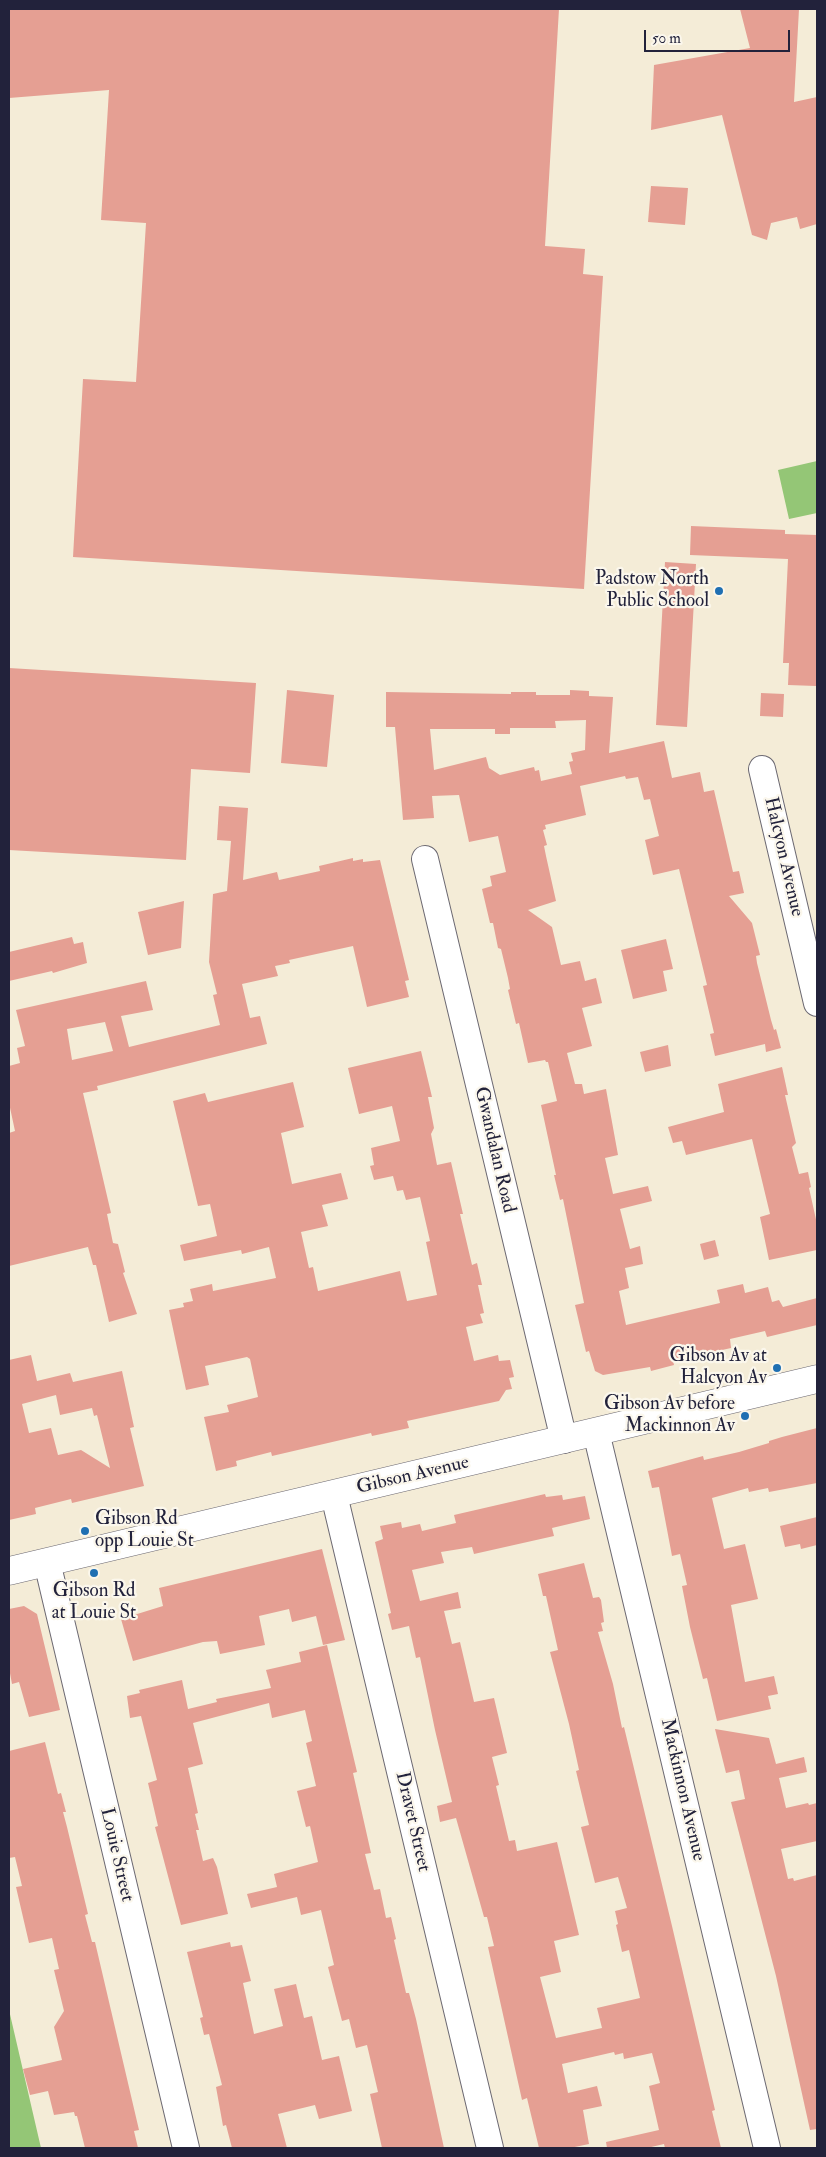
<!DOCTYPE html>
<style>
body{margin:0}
#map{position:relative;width:826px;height:2157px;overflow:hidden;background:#f4ecd7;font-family:"IM FELL Double Pica",serif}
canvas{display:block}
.frame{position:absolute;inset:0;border:10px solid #22223b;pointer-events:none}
.scale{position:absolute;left:644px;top:30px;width:146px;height:22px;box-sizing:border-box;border:2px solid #22223b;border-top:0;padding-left:6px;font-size:15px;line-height:18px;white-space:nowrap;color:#22223b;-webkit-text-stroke:4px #fbf7ec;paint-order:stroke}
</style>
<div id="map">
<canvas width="826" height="2157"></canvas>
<div class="frame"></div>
<div class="scale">50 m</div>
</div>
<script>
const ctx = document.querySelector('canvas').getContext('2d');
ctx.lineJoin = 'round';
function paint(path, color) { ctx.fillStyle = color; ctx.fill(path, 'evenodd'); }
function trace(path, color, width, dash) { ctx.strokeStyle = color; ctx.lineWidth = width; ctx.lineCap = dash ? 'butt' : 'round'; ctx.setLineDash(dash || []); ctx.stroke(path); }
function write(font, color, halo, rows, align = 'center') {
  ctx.font = font + ' "IM FELL Double Pica",serif'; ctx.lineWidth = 4.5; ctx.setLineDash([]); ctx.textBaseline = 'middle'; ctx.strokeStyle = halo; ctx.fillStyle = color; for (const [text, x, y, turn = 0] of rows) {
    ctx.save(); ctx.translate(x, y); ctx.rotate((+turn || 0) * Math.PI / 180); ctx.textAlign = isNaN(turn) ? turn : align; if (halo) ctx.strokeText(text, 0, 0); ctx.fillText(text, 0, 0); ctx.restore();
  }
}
paint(new Path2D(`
 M817,461V513L789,519L778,470Z
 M9,2010L41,2148H9Z`), '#94c676');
paint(new Path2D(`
 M9,9H559L545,246L585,249L583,274L603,276L584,589L73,557L83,379L136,382L146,223L101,220L109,90L9,98Z
 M740,9H799L794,102L817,97V224L800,229L797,217L771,223L767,240L752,235L722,115L651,130L654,65L750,48Z
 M651,186L688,188L685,225L648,222Z
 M691,526L785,530V534L817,535L816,686L788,685L789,663H783L788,559L690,555Z
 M665,562L696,564L687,727L656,725Z
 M9,668L256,683L250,773L191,769L186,860L9,850Z
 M287,690L334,695L327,767L281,763Z
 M570,690L589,691V696L613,697L609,753L664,741L672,778L700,772L704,792L714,790L733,872L739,871L744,893L729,896L752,923L760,955L756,956L757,963L771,1020L774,1030L776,1029L781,1048L766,1052L765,1044L715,1056L710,1034L714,1033L703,986L707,985L679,869L653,875L645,840L659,836L650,799L644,800L638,777L626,779L625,776L580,786L586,815L545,825L546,829L543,830L547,845L544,846L546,856L556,901L528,910L552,927L561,965L580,961L585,981L596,978L602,1003L582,1008L592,1046L567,1053L575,1084H582L584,1094L606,1089L618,1155L605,1158L613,1194L648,1186L652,1201L620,1209L630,1249L640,1246L643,1264L625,1268L629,1288L619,1291L626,1325L720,1303L717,1290L743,1284L745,1293L768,1287L772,1302L779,1300L783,1307L817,1298V1325L767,1337L765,1331L730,1339L731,1348L673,1361L674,1365L651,1371L650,1367L603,1375L595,1371L589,1351L586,1352L575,1305L584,1303L563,1199L560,1200L554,1175H556L541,1105L557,1101L548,1062H546L545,1060L528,1063L519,1023L516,1024L508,990L510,989L508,978L501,949L498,948L493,923H490L482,889L492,886L490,876L506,872L498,836L469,842L459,795L432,796L434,818L403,820L395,727H386V692L511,694V692H536V695H570ZM586,720L585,750L571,753L573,761L569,762L572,774L541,781L539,770L535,771L534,767L500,775L489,768L486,757L434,770L430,729H495V734H510V728H556L555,721Z
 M761,693L784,694L783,717L760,716Z
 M219,806L248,808L243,880L277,872L279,880L320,871L319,866L353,858V861L363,859V862L380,860L409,980L405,981L409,997L367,1007L353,946L289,960L290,963L275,966L278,976L242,984L250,1018L260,1016L267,1044L97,1086L98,1090L83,1093L111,1213L107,1214L113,1243L118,1244L125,1272L123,1273L137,1314L109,1322L96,1265H93L88,1247L9,1266V1133L15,1131L9,1103V1066L20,1063L17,1048L25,1046L16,1010L146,981L153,1010L121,1016L129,1047L220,1025L213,995L217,994L209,962L213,894L227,891L231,841L217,840ZM105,1022L113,1051L72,1060L67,1029Z
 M184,901L181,948L148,955L138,912Z
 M72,937L74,944L83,942L87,963L53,973L52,971L9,981V952Z
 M666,939L673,969L663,971L667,991L633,999L621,950Z
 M668,1045L671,1066L645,1072L640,1052Z
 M421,1051L432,1097H428L434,1128L431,1134L437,1165L451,1162L463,1214H460L472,1265L477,1263L482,1285H478L484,1313L480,1314L483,1323L466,1327L474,1361L498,1355L499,1361L510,1360L514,1377L509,1378L512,1389L506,1390L499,1401L407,1421L409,1428L372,1436L371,1433L272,1456L271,1452L236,1461L237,1466L216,1471L204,1417L229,1412L227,1405L258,1397L250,1359L247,1357L205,1366L209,1385L186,1390L169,1310L184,1307L183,1303L193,1301L190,1289L212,1284L213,1291L276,1278L269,1247L242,1254L241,1250L184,1261L180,1245L217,1236L210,1204L198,1206L173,1101L205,1093L208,1102L293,1082L304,1127L281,1133L292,1184L341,1173L348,1199L322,1205L328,1226L301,1232L309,1268L313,1267L318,1291L400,1271L407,1301L437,1295L426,1242L430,1241L420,1197L406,1200L403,1190L397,1191L393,1176L374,1180L370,1166L374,1165L371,1148L400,1141L392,1106L359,1114L348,1068Z
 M782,1067L788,1095H785L796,1143L792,1147L799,1174L808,1172L811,1187L809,1188L817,1224V1250L769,1260L760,1217L770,1214L752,1139L686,1155L682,1141L673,1143L668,1127L724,1112L718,1084Z
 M715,1240L719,1256L704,1260L700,1244Z
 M31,1355L37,1381L70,1373L73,1382L122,1371L134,1427L130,1428L144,1486L72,1503L71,1499L35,1508L36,1514L9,1520V1360ZM56,1395L60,1415L92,1408L94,1416L97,1415L110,1468L81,1450L58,1455L51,1428L29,1433L22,1404Z
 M817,1428V1483L769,1492L768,1488L749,1492L748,1488L712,1498L724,1549L745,1544L758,1599L731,1605L745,1682L774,1676L778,1694L768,1696L771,1709L717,1721L707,1678L703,1679L690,1627L682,1586L687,1585L680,1554L672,1556L659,1487L652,1488L648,1471L703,1456L704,1460L739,1452L769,1443V1441L782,1437Z
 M545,1494L546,1497L562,1495L563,1500L585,1496L590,1519L552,1528L554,1536L474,1554L472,1547L441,1552L444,1563L412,1570L420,1601L458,1592L461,1608L444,1611L452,1644L460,1642L474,1702L494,1698L507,1753L492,1757L499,1785L496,1786L509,1841L515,1840L517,1851L557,1842L579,1935L554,1941L561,1972L540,1977L556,2038L602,2028L597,2008L640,1998L629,1950L622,1952L616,1925L618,1924L615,1911L627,1908L618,1877L595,1883L581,1827L589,1825L576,1771L579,1770L569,1724L550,1652L558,1650L546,1596H543L538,1574L584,1563L593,1598L599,1597L601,1600L604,1622L601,1623L603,1631L598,1632L613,1684L622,1728L624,1727L672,1926L715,2110L712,2111L721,2148H665L664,2144L647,2148H607L606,2142L659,2130L649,2086L660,2083L652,2053L624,2059L623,2053L615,2055L614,2052L562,2064L568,2093L597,2086L602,2106L583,2110L589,2144L570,2148H539L527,2098L522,2100L488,1947L494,1946L487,1917H484L456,1818L440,1822L437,1806L452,1802L435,1730L420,1657L416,1658L409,1626L392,1630L388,1614L391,1613L375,1542L383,1539L380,1526L401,1522L402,1528L420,1524L422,1531L456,1523L454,1515Z
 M817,1517V1545L801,1549L800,1544L785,1547L780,1526Z
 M322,1549L345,1640L323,1645L316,1616L292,1622L289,1609L259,1616L265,1645L220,1654L217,1641L203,1642L133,1661L121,1619L163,1606L159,1588Z
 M24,1606L37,1614L60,1710L29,1717L19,1682L12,1684L9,1668V1609Z
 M327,1645L357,1772L353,1773L371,1853L365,1854L374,1890L380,1889L386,1918L391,1917L396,1939L394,1940L406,1993H409L416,2019L444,2148H382L370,2094L378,2092L367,2045L356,2048L349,2019L342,2021L328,1967L334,1965L321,1910L301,1915L297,1897L251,1908L247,1894L277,1887L274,1874L318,1862L310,1826L306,1827L297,1791L316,1786L306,1743L312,1741L305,1710L272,1718L269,1703L193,1723L203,1764L188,1768L198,1813L195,1814L199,1830H196L203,1861L213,1858L217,1867L228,1914L181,1925L155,1827L158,1826L148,1783L157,1780L141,1716L130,1718L127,1696L140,1693L139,1690L182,1680L188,1709L217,1702L216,1699L271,1688L266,1670L301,1662L299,1652Z
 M715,1729L769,1738L776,1764L804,1757L807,1772L779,1778L786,1808L808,1803L809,1805L817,1803V1841L781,1849L788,1879L793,1878L794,1881L817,1875V2129L810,2130L776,1976L731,1802L745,1799L739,1770L726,1773Z
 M45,1742L58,1794L61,1793L66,1812H63L67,1827L88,1914L85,1915L92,1942H95L139,2130L134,2131L138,2148H85L77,2116H75L74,2112L54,2115L48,2091L30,2095L23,2069L62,2060L54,2027L64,2011L54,1970L59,1969L52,1938L29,1943L16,1887L22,1886L15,1857L9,1858V1751Z
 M230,1942L231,1947L242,1945L251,1981L243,1983L254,2034L283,2026L274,1989L296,1984L304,2018L312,2016L322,2060L339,2056L352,2111L319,2119L315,2105L278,2114L287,2148H232L226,2125L223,2126L216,2087L222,2085L209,2034L204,2035L200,2018L203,2017L187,1952Z`), '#e59f93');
const minor = new Path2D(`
 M762,769L817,1003
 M425,859L564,1440
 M596,1432L767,2148
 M334,1495L490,2148
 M47,1562L186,2148`);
const major = new Path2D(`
 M9,1571L817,1379`);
trace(minor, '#6c6972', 28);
trace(major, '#6c6972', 29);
trace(minor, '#fff', 26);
trace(major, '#fff', 28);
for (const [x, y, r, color] of [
 [719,591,5,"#1f6fb2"],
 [777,1368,5,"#1f6fb2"],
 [745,1416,5,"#1f6fb2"],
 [85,1531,5,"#1f6fb2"],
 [94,1573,5,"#1f6fb2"]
]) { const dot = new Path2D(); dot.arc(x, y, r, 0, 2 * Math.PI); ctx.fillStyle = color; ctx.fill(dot); trace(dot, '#fbf7ec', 2); }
write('19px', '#22223b', '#fbf7ec', [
 ["Padstow North",709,580],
 ["Public School",709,602],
 ["Gibson Av at",767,1357],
 ["Halcyon Av",767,1379],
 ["Gibson Av before",735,1405],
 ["Mackinnon Av",735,1427],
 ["Gibson Rd",95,1520,"left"],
 ["opp Louie St",95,1542,"left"],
 ["Gibson Rd",94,1592,"center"],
 ["at Louie St",94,1614,"center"]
], 'right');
write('19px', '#22223b', '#fbf7ec', [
 ["Halcyon Avenue",783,857,77],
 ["Gwandalan Road",494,1150,77],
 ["Gibson Avenue",413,1476,-13],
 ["Mackinnon Avenue",682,1790,77],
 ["Dravet Street",412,1822,77],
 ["Louie Street",116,1855,77]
]);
</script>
